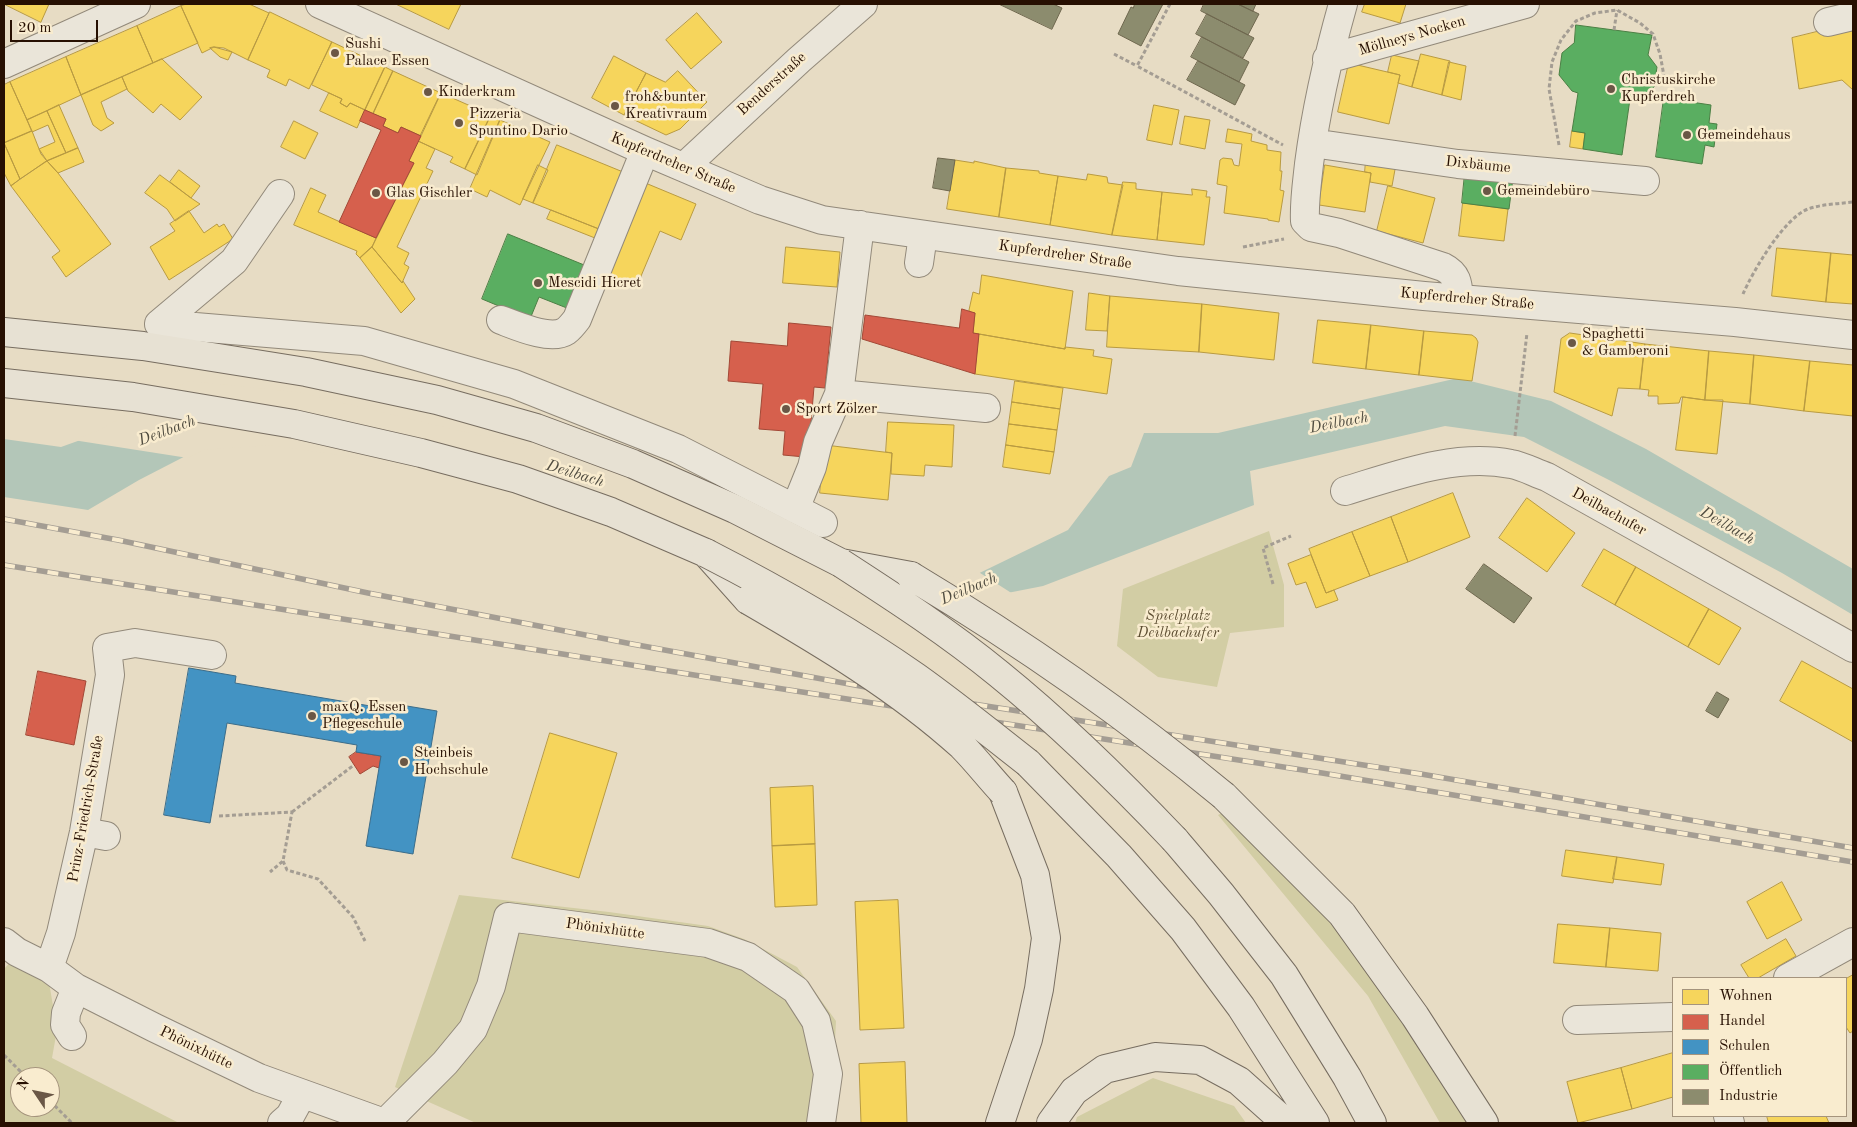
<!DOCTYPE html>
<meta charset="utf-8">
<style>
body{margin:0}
#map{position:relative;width:1857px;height:1127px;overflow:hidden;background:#e7dcc4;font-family:"Old Standard TT",serif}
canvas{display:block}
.frame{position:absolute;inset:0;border:5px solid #271002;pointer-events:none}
.legend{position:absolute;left:1672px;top:977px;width:175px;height:140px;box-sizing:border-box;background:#f9eccf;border:1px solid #a5947d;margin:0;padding:6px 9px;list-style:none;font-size:15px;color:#271002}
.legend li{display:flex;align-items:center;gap:10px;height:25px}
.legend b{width:25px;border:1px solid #a5947d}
.north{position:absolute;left:10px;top:1067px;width:50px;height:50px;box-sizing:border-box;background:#f9eccf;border:1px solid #a5947d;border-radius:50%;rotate:304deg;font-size:14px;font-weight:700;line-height:20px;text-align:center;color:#271002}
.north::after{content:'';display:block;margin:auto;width:18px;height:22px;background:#6a5746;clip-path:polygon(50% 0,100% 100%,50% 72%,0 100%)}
.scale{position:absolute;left:10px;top:20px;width:88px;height:22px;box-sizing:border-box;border:2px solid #271002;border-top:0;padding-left:6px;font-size:15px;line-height:18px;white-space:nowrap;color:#271002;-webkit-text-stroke:4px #f9eccf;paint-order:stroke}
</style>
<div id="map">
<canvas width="1857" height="1127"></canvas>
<div class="frame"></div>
<ul class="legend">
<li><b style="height:14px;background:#f6d55c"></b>Wohnen</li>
<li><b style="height:14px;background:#d6604d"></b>Handel</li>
<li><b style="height:14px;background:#4393c3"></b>Schulen</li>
<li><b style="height:14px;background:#5aae61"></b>Öffentlich</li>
<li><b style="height:14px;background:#8c8c6e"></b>Industrie</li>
</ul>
<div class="north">N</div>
<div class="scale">20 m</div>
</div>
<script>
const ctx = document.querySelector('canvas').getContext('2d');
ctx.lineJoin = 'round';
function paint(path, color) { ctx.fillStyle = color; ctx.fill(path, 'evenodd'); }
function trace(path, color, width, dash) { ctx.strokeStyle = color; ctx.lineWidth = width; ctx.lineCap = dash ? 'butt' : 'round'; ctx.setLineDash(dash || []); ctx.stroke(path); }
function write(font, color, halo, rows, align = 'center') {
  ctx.font = font + ' "Old Standard TT",serif'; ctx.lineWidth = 5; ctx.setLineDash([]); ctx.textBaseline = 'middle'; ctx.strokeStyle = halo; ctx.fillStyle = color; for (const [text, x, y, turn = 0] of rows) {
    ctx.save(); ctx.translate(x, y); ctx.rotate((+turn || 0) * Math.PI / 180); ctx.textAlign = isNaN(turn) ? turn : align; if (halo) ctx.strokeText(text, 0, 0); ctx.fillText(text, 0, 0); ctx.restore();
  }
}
paint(new Path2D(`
 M1269,531L1284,585V627L1230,633L1217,687L1158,677L1117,646L1123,589Z
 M1224,812L1252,836L1332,924L1382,986L1470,1123H1440L1368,996L1218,815Z
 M459,895L609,912L708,926L744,939L797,967L836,1021L831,1123H476L395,1087Z
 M18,954L47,970L57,1030L52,1058L179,1123H4V969ZM20,1077H50V1107H20Z
 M1153,1078L1234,1106L1246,1123H1075L1077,1117Z`), '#d2cda4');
paint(new Path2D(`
 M1458,378L1551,401L1646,449L1853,569V615L1782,573L1609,480L1524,437L1445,426L1250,471L1254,505L1043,586L895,615L566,485L270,442L203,447L139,480L88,510L4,497V439L61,447L100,433L188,384L744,530L963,581L1068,530L1109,476L1131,467L1144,433H1218Z`), '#b3c6b8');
paint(new Path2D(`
 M188,381L297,392L574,458L745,528L963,579L977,571L1013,594L895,618L744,560L565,488L270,445L203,450L188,458L73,440L99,430Z`), '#e7dcc4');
const homes = new Path2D(`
 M4,4H49L41,22Z
 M187,4H249L269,13L248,60L224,48L214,47L202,53L181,6Z
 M396,4H461L449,29Z
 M1365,4H1406L1400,23L1362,12Z
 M181,6L198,43L153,63L137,26Z
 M270,12L332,42L309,89L289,79L286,86L267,77L270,70L248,60Z
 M697,13L722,42L691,69L666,40Z
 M1853,23V90L1842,80L1799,89L1792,38Z
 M137,26L153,63L81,95L66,57Z
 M332,42L385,67L365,110L350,103L347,107L340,103L342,99L312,85Z
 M214,47L232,52L228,60L220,57L210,48Z
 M1421,54L1450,61L1442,95L1412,87Z
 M1392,55L1419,61L1412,87L1398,83L1400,75L1388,72Z
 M614,56L646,73L624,115L592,98Z
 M66,57L81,95L27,120L10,82Z
 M162,59L202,97L180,120L161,104L153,113L128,91L122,77Z
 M1449,62L1466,66L1461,100L1442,95Z
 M1349,63L1400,75L1389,124L1338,112Z
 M385,67L393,71L373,114L365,110Z
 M393,71L441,93L421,136L401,127L398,133L383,126L386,119L373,114Z
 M678,71L707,102L680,129L666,135L624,115L646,73L665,82Z
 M122,77L127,89L101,102L107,118L114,123L101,131L93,125L81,95Z
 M10,82L32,131L4,143V85Z
 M329,93L342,99L340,103L347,107L350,103L365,110L357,128L320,111Z
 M441,93L491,115L465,169L450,162L453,157L418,141Z
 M59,105L78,148L66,153L47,111Z
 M1154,105L1179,110L1172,145L1147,140Z
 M47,111L66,153L47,161L39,149L55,142L48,125L32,132L27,120Z
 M491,115L500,120L477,175L465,169Z
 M1185,116L1210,120L1205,149L1180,144Z
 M500,120L550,142L520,205L490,190L487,197L470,189Z
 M294,121L318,133L305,159L281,147Z
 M1228,129L1252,134L1251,141L1267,145V150L1281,152L1280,171H1282L1280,190L1284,191L1279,222L1268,220V219L1224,213L1227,186L1217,184L1220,160L1223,158L1232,159L1234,165L1239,166L1242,144L1226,142Z
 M32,131L41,154L47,161L20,179L4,143Z
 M1572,131L1585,133L1583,149L1570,147Z
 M418,141L435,149L426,168L433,171L397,247L409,253L404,264L409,267L402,283L372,247L414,163L409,161Z
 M4,143L20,179L11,186L4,173Z
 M557,145L628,174L604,231L533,203Z
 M78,148L84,162L58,173L47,161Z
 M955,160L974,163V161L1006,168L999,217L947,209Z
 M1366,160L1396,164L1392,186L1370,182L1371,173L1365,172Z
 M47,161L58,173L111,244L66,277L52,257L60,251L11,186Z
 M538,165L548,170L533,203L523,199Z
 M1325,165L1371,173L1365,212L1319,205Z
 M1006,168L1039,171V173L1058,176L1050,225L999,217Z
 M179,170L200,186L191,198L170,182Z
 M1088,174L1107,177L1108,183L1123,185L1112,235L1050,225L1058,176L1086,180Z
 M160,175L191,198L200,204L175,221L167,209L145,193Z
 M643,182L696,204L681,240L660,231L636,288L604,275Z
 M1123,182L1136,183V189L1162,192L1157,240L1112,235Z
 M1388,186L1435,198L1423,243L1377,231Z
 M311,188L326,195L318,212L376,238L372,247L360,258L356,254L357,251L294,225Z
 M1192,189L1207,191L1206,197H1210L1204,245L1157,240L1162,192L1192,195Z
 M1463,203L1508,209L1504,241L1459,236Z
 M551,210L604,231L600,240L547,219Z
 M189,211L204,233L217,224L219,227L224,224L233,239L169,280L150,247L175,231L170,224Z
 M372,247L402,283L403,281L415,299L401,313L360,258Z
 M786,247L840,252L837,287L783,283Z
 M1777,248L1831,253L1826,302L1772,296Z
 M1831,253L1853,255V304L1826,302Z
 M982,275L1073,291L1065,349L973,333L975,313L969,312V310L973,292L979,294Z
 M1089,293L1110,296L1107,331L1086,330Z
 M1110,296L1202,304L1199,352L1107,347Z
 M1202,304L1279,313L1274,360L1199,352Z
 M1318,320L1371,325L1366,369L1313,363Z
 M1371,325L1424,331L1419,375L1366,369Z
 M1424,331L1472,335L1476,338L1478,342L1472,381L1419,375Z
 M1570,333L1645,344L1640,389L1618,388L1612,416L1554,392L1561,339Z
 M979,334L1065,349V347L1094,350L1093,356L1112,359L1107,394L975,374Z
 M1645,344L1709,351L1705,400L1683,397H1681L1679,403L1658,404V396H1648L1649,390L1640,389Z
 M1709,351L1754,355L1750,404L1705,400Z
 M1754,355L1810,361L1804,411L1750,404Z
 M1810,361L1853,365V416L1804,411Z
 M1015,381L1063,388L1060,409L1012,402Z
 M1683,397L1705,400H1723L1717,454L1676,450Z
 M1012,402L1060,409L1057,430L1009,424Z
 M888,422L954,425L952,467L925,465L924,476L891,474L892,453L886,452Z
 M1009,424L1057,430L1054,452L1006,445Z
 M825,445L892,453L888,500L820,493Z
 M1006,445L1054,452L1050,474L1003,467Z
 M1453,493L1470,537L1408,562L1391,517Z
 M1527,498L1575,533L1547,572L1499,538Z
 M1391,517L1408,562L1370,576L1352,532Z
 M1352,532L1370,576L1326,593L1309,549Z
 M1604,549L1636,567L1615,605L1582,586Z
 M1311,555L1326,593L1334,590L1338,600L1316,608L1306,582L1296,585L1288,564Z
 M1636,567L1709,609L1688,647L1615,605Z
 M1709,609L1741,628L1719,665L1688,647Z
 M1802,661L1853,689V742L1780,701Z
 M550,733L617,753L579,878L512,858Z
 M813,786L815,844L772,846L770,788Z
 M815,844L817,905L775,907L772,846Z
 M1566,850L1617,857L1613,883L1562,876Z
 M1617,857L1664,864L1661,885L1613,879Z
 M1782,882L1802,920L1767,939L1747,902Z
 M898,900L904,1028L860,1030L855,902Z
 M1558,924L1610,928L1606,967L1554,963Z
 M1610,928L1661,933L1658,971L1606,967Z
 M1786,939L1796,956L1758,978H1749L1741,965Z
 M1853,975V1031L1850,1033L1846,1027V979Z
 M1673,1053V1097L1632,1109L1621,1068Z
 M905,1062L907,1123H861L859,1064Z
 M1621,1068L1632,1109L1578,1123L1567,1082Z
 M1767,1116H1826L1829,1123H1769Z`);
paint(homes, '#f6d55c');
trace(homes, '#b89a41', 1);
const shops = new Path2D(`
 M365,110L386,119L383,126L398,133L401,127L421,136L409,161L414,163L376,238L339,222L381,130L360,121Z
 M962,309L975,313L973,333L979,334L975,374L862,339L865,315L959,328Z
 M789,323L831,327L825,388L814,387L810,434L805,457L783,455L785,431L759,429L763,384L728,381L731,341L787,346Z
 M38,671L86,681L74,745L26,735Z
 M356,752L381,756L379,768L373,766L360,774L349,757Z`);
paint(shops, '#d6604d');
trace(shops, '#a24836', 1);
const schools = new Path2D(`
 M189,668L236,676L235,683L388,709L389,703L437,711L413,854L366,846L381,756L356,752L357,745L227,723L210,823L164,815Z`);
paint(schools, '#4393c3');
trace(schools, '#3b6c89', 1);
const public = new Path2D(`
 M1576,25L1652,35L1648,55L1657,67L1654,87L1638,100L1630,99L1622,155L1583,149L1585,133L1572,131L1578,93L1572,91L1559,75L1562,53L1574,43Z
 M1664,98L1711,105L1709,123L1717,124L1714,147L1705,145L1702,164L1656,157Z
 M1465,173L1513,178L1509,209L1462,203Z
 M508,234L594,269L577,312L539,297L530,319L482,299Z`);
paint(public, '#5aae61');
trace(public, '#4b7f44', 1);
const industry = new Path2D(`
 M999,4H1053L1062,8L1052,29Z
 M1135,4H1163L1141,46L1118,34L1131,7L1133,8Z
 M1204,4H1238L1259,14L1248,35L1201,11Z
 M1238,4H1256L1253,11Z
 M1207,14L1254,38L1243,58L1196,34Z
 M1202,37L1249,62L1239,82L1191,57Z
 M1198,61L1245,85L1235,105L1187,80Z
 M938,158L955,160L950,191L933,188Z
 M1484,564L1532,598L1514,623L1466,589Z
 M1717,692L1729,699L1718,718L1706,711Z`);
paint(industry, '#8c8c6e');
trace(industry, '#6e674e', 1);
const minor = new Path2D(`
 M320,4L645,151L760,200L822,220L1178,271L1424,296L1735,322L1853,335
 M1343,4C1328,57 1316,110 1309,164C1307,183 1304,202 1305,221L1311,227L1339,233L1443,267C1457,274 1458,283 1459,298
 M1828,22L1853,16
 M1327,59L1525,4
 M4,64L136,4
 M1312,143L1458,164L1645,181
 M684,167L799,60L863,4
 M919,263L923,235
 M501,320C517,326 551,341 566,331C570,328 574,323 577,319L645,151
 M159,324L364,341L514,384L678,449L823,523
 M159,324L234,261L280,194
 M839,394L986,408
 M1345,491C1398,475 1455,453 1511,464C1523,466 1535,473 1547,477L1853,648
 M795,509L812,467L818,442L839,394L860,225
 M84,832L106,836
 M4,942L17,952L49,968L76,988L155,1028L259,1078L384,1123
 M49,968L61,933L84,832L110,675L107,648L135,643L212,655
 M1788,978L1853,942
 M1577,1020L1673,1017
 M72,1036L65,1025L66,1013L76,988
 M1728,1116L1730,1123
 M282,1123L290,1116L302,1094
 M385,1123L445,1063L473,1029L491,986L508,917L708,943L748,957L796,990L816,1021L828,1074L821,1123`);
const highway = new Path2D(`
 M4,332L143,346L306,372L437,400L536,428L633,464L735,509L841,563L911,576
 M4,383L133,397L294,424L421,453L518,479L611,512L706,553L748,600
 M1028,763L1119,856L1183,929L1241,1007L1315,1123
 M1224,796L1342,914L1415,1016L1484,1123
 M1175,840L1221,894L1284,975L1347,1077L1372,1123
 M1000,1123L1028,1039L1039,989L1046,938L1035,875L1003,792
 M1051,1123L1074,1091L1105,1069L1155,1057L1200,1060L1239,1081L1286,1123`);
trace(minor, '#92897a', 30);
trace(highway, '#776d60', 30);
trace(new Path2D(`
 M1170,4L1137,66L1283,145
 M1614,30L1617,10
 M1114,54L1137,66
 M1559,145L1549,89L1552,62L1561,40L1576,21L1595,13L1617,10L1640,23L1653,34L1660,54L1666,87
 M1243,247L1284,239
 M1743,294C1753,271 1784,218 1808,209C1822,204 1838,204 1853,202
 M1515,436L1527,333
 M1273,584L1263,548L1291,536
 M292,812L354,765
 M219,816L292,812L283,861L270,872
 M283,861L287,870L318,879L353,917L365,941
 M4,1055L26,1077
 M50,1101L72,1123`), '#a49d93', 3, [4, 2.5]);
trace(minor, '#eae5d9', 28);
trace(highway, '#e7e1d3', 28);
const rail = new Path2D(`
 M4,519L118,540L368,593L632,644L871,688L1421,774L1853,848
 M4,565L738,682L1322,773L1853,862`);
trace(rail, '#a49d93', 5.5);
trace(rail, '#f9eccf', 4, [11]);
const highwayBridge = new Path2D(`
 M706,553C778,590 849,630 916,677C954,704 991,734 1028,763
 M841,563C895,598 949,633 999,674C1062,725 1119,781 1175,840
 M911,576C1021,642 1126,715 1224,796
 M748,600C822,643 898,688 962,746C976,760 989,777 1003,792`);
trace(highwayBridge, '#776d60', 30, []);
trace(highwayBridge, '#e7e1d3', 28);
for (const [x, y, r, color] of [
 [335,53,5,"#6a5746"],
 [1611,89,5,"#6a5746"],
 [428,92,5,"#6a5746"],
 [615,106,5,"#6a5746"],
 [459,123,5,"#6a5746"],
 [1687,135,5,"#6a5746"],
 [1487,191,5,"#6a5746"],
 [376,193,5,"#6a5746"],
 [538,283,5,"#6a5746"],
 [1572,343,5,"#6a5746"],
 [786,409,5,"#6a5746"],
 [312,716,5,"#6a5746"],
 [404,762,5,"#6a5746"]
]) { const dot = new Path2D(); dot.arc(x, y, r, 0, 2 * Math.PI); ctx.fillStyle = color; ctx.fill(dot); trace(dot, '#f9eccf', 2); }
write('15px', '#271002', '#f9eccf', [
 ["Möllneys Nocken",1412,36,-16],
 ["Benderstraße",772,84,-42],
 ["Kupferdreher Straße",673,163,23],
 ["Dixbäume",1478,165,6],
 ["Kupferdreher Straße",1065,255,8],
 ["Kupferdreher Straße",1467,299,5],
 ["Deilbachufer",1609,512,29],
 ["Prinz-Friedrich-Straße",86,809,-80],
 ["Phönixhütte",605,929,8],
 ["Phönixhütte",196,1048,26]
]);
write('15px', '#271002', '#f9eccf', [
 ["Sushi",345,44],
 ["Palace Essen",345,61],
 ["Christuskirche",1621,80],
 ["Kupferdreh",1621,97],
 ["Kinderkram",438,92],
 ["froh&bunter",625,97],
 ["Kreativraum",625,114],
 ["Pizzeria",469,114],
 ["Spuntino Dario",469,131],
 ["Gemeindehaus",1697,135],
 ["Gemeindebüro",1497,191],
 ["Glas Gischler",386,193],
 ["Mescidi Hicret",548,283],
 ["Spaghetti",1582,334],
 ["& Gamberoni",1582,351],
 ["Sport Zölzer",796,409],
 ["maxQ. Essen",322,707],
 ["Pflegeschule",322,724],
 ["Steinbeis",414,753],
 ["Hochschule",414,770]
], 'left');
write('italic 15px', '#5d4e32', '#f9eccf', [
 ["Spielplatz",1178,616],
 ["Deilbachufer",1178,633]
]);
write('italic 16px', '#504c40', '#f9eccf', [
 ["Deilbach",1339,423,-11],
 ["Deilbach",167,431,-21],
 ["Deilbach",575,474,17],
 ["Deilbach",1727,526,30],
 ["Deilbach",969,589,-23]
]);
</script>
